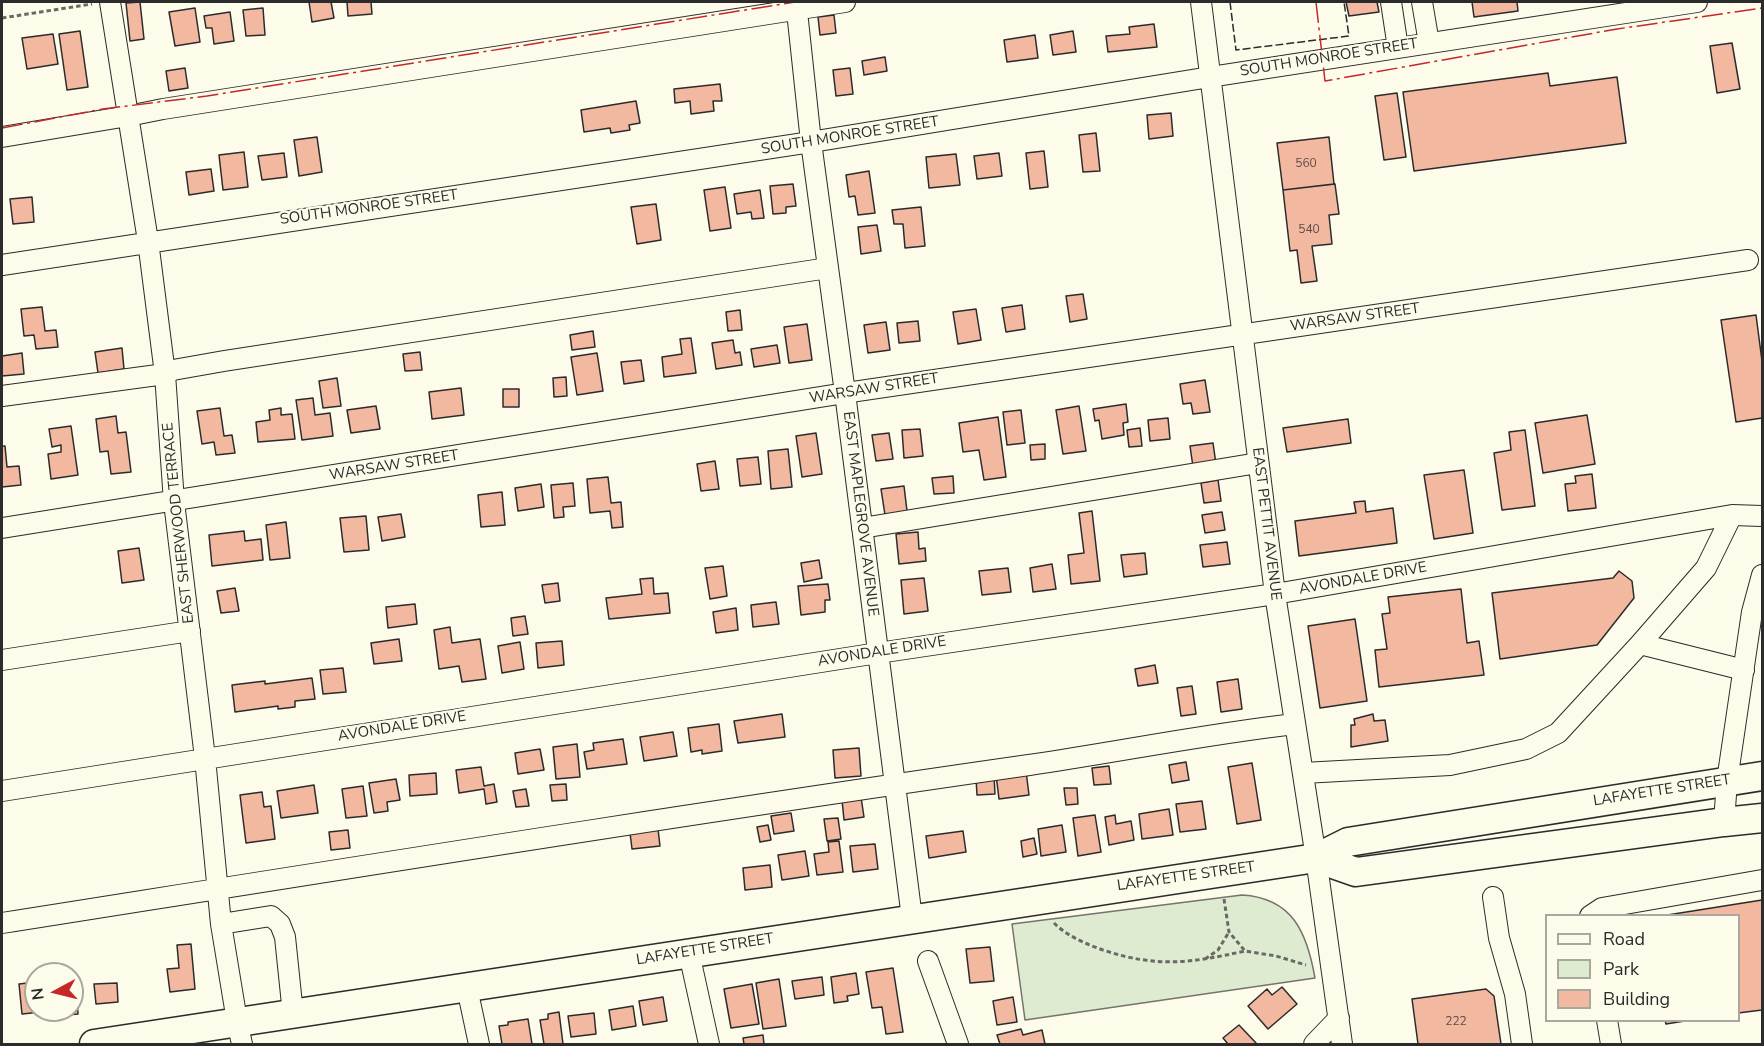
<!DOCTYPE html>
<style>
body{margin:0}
#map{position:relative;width:1764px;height:1046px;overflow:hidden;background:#fdfbea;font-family:"Nunito Sans",sans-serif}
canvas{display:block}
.frame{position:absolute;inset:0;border:3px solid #2b2b2b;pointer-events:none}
.legend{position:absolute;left:1545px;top:914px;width:195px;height:108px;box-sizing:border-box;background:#fdfbea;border:2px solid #a9a89e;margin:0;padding:8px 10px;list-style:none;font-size:18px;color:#2b2b2b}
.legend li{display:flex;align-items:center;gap:12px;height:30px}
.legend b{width:30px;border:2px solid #a9a89e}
.north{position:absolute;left:24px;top:962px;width:60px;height:60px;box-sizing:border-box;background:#fdfbea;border:2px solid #a9a89e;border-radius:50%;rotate:263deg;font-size:16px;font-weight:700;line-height:24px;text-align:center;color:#2b2b2b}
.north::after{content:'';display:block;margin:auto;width:21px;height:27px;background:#c62828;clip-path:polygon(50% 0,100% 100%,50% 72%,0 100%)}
</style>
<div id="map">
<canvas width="1764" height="1046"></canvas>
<div class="frame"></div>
<ul class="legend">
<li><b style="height:8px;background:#fdfbea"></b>Road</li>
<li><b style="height:16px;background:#deebd1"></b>Park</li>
<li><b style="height:16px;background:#f2b8a0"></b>Building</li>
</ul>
<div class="north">N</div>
</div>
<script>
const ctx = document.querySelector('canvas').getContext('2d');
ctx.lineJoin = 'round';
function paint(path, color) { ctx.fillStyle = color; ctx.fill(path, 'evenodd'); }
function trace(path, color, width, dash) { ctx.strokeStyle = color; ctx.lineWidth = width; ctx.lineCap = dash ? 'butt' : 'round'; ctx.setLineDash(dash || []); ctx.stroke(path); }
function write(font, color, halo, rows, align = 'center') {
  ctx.font = font + ' "Nunito Sans",sans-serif'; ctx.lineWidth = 4.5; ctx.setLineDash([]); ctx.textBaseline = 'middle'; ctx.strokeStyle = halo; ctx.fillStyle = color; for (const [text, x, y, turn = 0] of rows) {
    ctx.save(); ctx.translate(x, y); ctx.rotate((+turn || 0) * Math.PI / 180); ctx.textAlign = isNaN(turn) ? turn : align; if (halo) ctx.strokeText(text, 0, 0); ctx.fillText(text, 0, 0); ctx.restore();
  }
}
const green = new Path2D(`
 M1242,895C1293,898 1307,933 1315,978L1025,1020L1012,924Z`);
paint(green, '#deebd1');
trace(green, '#74746e', 1.5);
const building = new Path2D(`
 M140,2L144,39L130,41L126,3Z
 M309,2H331L334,18L312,22Z
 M347,2H371L372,14L348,16Z
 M1346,2H1377L1379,12L1349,16Z
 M1472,2H1517L1518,11L1474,17Z
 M195,8L200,42L175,46L169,12Z
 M263,8L265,35L246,36L243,10Z
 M230,12L234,41L214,44L212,28H206L204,16Z
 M834,15L836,33L820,35L818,17Z
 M1154,24L1157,47L1108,52L1106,36L1130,34L1129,27Z
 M80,31L88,87L67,90L59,34Z
 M1073,31L1076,52L1053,55L1050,35Z
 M53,34L58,64L27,69L22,38Z
 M1035,35L1038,58L1007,62L1004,40Z
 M1732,43L1740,89L1717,93L1710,46Z
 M885,57L887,71L864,75L862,61Z
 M185,68L188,88L169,91L166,71Z
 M850,68L853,94L836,96L833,70Z
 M1548,73L1550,86L1617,77L1626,143L1414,171L1403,92Z
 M720,84L722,101H713L714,111L691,114L690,101L675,103L674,89Z
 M1397,93L1406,157L1384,160L1375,96Z
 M636,101L640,123L629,125L630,130L611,133L610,128L584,132L581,110Z
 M1171,113L1173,136L1149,139L1147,115Z
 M1096,133L1100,171L1083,172L1079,135Z
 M317,137L322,172L299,176L294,140Z
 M1329,137L1334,184L1283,190L1277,143Z
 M1044,151L1048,187L1030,189L1026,153Z
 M244,152L248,187L223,190L219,155Z
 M284,153L287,177L262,180L258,156Z
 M999,153L1002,176L977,179L974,156Z
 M956,154L960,185L929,188L926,157Z
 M211,169L214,191L189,195L186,172Z
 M869,171L875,213L858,215L855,196L849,197L846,175Z
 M793,184L796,206L786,207V213L773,214L770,186Z
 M1335,184L1339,214L1329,215L1332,244L1312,246L1317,281L1301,283L1297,250L1290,251L1283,190Z
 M725,187L731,228L710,231L704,190Z
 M760,190L764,218L752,219L751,212L737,214L734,194Z
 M32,197L34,222L13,224L10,199Z
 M656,204L661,240L637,244L631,207Z
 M921,207L925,246L905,248L903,224H894L892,210Z
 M877,225L881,251L861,254L858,227Z
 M1083,294L1087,319L1070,322L1066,296Z
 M1022,305L1025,329L1006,332L1002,308Z
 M42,307L45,331L56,330L58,347L36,349L34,335L24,336L21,309Z
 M976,309L981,340L958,344L953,312Z
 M740,310L742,330L728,331L726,312Z
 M1756,315L1762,361V418L1736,422L1721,320Z
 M918,321L920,341L899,343L897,323Z
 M886,322L890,350L868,353L864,325Z
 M807,324L812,360L789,363L784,327Z
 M593,331L595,347L572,350L570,335Z
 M691,338L696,373L664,377L662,357L682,354L680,339Z
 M733,340L735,353L740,352L742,365L716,369L712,343Z
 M777,345L780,363L754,367L751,349Z
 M122,348L124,369L98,373L95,352Z
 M420,352L422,370L405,371L403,354Z
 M22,353L24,374L2,376V356Z
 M597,353L603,391L577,395L571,357Z
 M641,360L644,381L624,384L621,362Z
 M566,377L567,396L554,397L553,378Z
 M337,378L341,406L323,408L319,381Z
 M1205,380L1210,412L1193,414L1191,403L1183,404L1180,384Z
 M461,388L464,415L432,419L429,392Z
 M503,389H519V407H503Z
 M313,398L315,415L330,413L333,436L302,440L296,400Z
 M1126,404L1128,422L1123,423L1124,435L1102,439L1099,420L1095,421L1093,409Z
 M376,406L380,429L351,433L347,410Z
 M1079,406L1086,451L1063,454L1056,410Z
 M220,408L224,436L232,435L235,453L216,455L214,442L202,444L197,411Z
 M281,408V415L292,414L295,439L258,442L256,422L270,420L269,410Z
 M1021,410L1025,443L1007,445L1003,412Z
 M1587,415L1595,464L1543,473L1535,423Z
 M116,416L118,433L126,432L131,472L111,474L108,451L100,452L96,419Z
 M998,417L1006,477L984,480L979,450L963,452L959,423Z
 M1168,418L1170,439L1150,441L1148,420Z
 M1348,419L1351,443L1287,452L1283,428Z
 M71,426L78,475L51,479L48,454L61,452V445L52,447L49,429Z
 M1140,428L1142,446L1129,447L1127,430Z
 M920,429L923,456L904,458L902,430Z
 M1525,430L1535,506L1502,510L1494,453L1511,450L1509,432Z
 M816,433L822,474L802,477L796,436Z
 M889,433L893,459L876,461L872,435Z
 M1213,443L1216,464L1193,467L1190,446Z
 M1045,444V459L1031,460L1030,445Z
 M2,446H5L7,467L19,466L21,485L2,487Z
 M788,449L792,487L771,489L768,451Z
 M758,457L761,484L740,486L737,459Z
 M715,461L719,489L701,491L697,464Z
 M1464,470L1473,533L1434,539L1424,475Z
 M1592,474L1596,508L1568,511L1565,484L1576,483L1575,476Z
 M953,476L954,493L934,494L932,478Z
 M608,477L611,503L621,502L623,527L612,528L610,511L590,513L587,479Z
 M1218,480L1221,501L1204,503L1201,483Z
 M573,483L575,506L563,507L564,517L554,518L551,485Z
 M541,484L544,507L518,511L515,488Z
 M904,486L907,511L885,515L881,489Z
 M502,492L505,525L481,527L478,495Z
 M1365,501L1366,512L1393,508L1397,543L1299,556L1295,521L1356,513L1354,502Z
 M1092,511L1100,581L1071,584L1068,555L1084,553L1079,513Z
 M1222,512L1225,530L1205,533L1202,515Z
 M401,514L405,537L382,541L378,517Z
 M366,516L369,550L344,552L340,518Z
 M286,522L290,558L270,560L266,525Z
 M244,531L245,541L261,539L263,560L212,566L209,535Z
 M918,532L919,549L925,548L926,561L899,564L896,534Z
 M1227,542L1230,564L1203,567L1200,545Z
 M139,548L144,580L122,583L118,551Z
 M1145,553L1147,574L1124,577L1121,555Z
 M819,560L822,578L804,582L801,563Z
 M1052,564L1056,589L1033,592L1030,568Z
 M723,566L727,596L710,599L705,568Z
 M1008,568L1011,592L982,595L979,571Z
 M1619,571L1632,581L1634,598L1597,645L1500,659L1492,593L1613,578Z
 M653,578L654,594L668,593L670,613L609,619L606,598L642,594L640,579Z
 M924,578L928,611L904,614L901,580Z
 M558,583L560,601L545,603L542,585Z
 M828,584L830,600H825V612L801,615L798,586Z
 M235,588L239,611L221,613L217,591Z
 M1461,589L1467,643L1479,641L1484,675L1379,687L1375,650L1387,649L1382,614L1390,613L1388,597Z
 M776,602L779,624L753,627L751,605Z
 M415,604L417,624L388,628L386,607Z
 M736,608L738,630L716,633L713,612Z
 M525,616L528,634L513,636L511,618Z
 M1355,619L1367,701L1320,708L1308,626Z
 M450,627L452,643L480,639L486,679L462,682L459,666L439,669L434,630Z
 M399,639L402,661L374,664L371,643Z
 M562,641L564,665L538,668L536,643Z
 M520,642L524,669L502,673L498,646Z
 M1155,665L1158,683L1138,686L1135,669Z
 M343,668L346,692L323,694L320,670Z
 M312,678L315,699L295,701V707L278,709V706L235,712L232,685L265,681V684Z
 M1238,679L1242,709L1221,712L1217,682Z
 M1192,686L1196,714L1181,716L1177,688Z
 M782,714L785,737L738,743L734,721Z
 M1373,714L1374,721L1385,720L1388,741L1351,747V725H1355L1354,719Z
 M719,724L722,751L702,754V750L691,752L688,728Z
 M673,732L677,756L644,761L640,737Z
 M623,739L627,764L587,769L584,752L594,750L593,743Z
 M577,744L580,777L556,779L553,747Z
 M859,748L861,776L835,778L833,750Z
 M540,749L544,770L518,774L515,753Z
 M1186,762L1189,780L1172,783L1169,765Z
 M1252,763L1261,820L1237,824L1228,767Z
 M1109,766L1111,784L1094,785L1092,768Z
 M481,767L484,786L494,784L497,802L486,804L484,789L459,793L456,770Z
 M1026,771L1029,795L999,799L996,775Z
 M436,773L437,794L410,796L409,775Z
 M994,776L995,794L977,795L976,778Z
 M396,779L400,800L387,802L388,811L374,813L369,783Z
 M566,784L567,800L552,801L550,785Z
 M314,785L318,813L281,818L277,791Z
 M363,786L367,816L346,818L342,789Z
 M1064,788H1077L1078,804L1066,805Z
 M526,789L529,806L516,807L513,791Z
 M262,792L264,807L271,806L275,839L246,843L240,795Z
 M861,797L864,817L844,820L842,800Z
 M1202,801L1206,829L1180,832L1176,804Z
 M1169,809L1173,835L1142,839L1139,814Z
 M791,813L794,831L774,834L771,816Z
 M1095,815L1101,852L1078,856L1073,818Z
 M1115,815L1116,824L1131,821L1134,840L1109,845L1105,817Z
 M838,818L841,839L827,841L824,819Z
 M768,825L771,840L760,842L757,827Z
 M1062,825L1066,852L1041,856L1038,829Z
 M658,829L660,846L632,849L630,833Z
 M348,830L350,848L331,850L329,832Z
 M963,831L966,852L929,858L926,836Z
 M1034,838L1037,854L1023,857L1021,841Z
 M839,841L843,872L817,875L814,854L829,852L828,842Z
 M875,844L878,869L853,872L850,846Z
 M805,851L809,876L782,880L778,855Z
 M770,865L772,887L745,890L743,868Z
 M1762,900V1010L1738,1013V916H1661Z
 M191,944L195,989L170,992L167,969L179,968L177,945Z
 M990,947L994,981L970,983L966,949Z
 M893,968L903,1032L886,1034L882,1007L872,1008L866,972Z
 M856,973L859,994L847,996L848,1001L834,1003L831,977Z
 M822,977L824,995L795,999L792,981Z
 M779,979L786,1026L763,1029L756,983Z
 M36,982V1010H41V1012L22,1014L19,984Z
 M117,983L118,1002L96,1004L94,984Z
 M752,984L759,1024L731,1028L724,989Z
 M1282,987L1297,1004L1268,1029L1248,1006L1267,989L1272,995Z
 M72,988H76L78,1014L55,1016L54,1010H72Z
 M1486,989L1494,996L1501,1044H1418L1412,999Z
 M663,997L667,1021L643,1025L639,1001Z
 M1013,997L1017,1022L997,1025L993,1001Z
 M633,1006L636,1026L612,1030L609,1010Z
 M559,1012L563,1044H544L540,1020L548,1019V1014Z
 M594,1013L596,1034L571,1037L568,1016Z
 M528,1019L532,1044H502L499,1026L508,1025V1022Z
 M1665,1020H1691L1666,1024Z
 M1239,1025L1256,1043L1254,1044H1228L1223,1038Z
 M1021,1029L1023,1035L1042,1030L1045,1044H1000L997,1035Z
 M763,1035L764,1044H744L743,1038Z`);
paint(building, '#f2b8a0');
trace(building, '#2b2b2b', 1.5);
const minor = new Path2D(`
 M110,2L148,241L165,374L174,502L205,758L221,924L237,1021L242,1044
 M796,2L811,142L845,393L912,918
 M1201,2L1275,594L1316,858L1342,1044
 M1391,2L1398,48
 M1422,2L1429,43
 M2,137L128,116L163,109L845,2
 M2,265L811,142L1210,77L1697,2
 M2,396L165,374L173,370L224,361L828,268
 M1732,515L1706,568L1640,644L1744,670
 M2,528L845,393L1748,260
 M862,528L1258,463
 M2,660L190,631
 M1303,773L1450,765L1526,749L1558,733L1640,644
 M2,791L878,653L1275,594L1732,515L1762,516
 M1724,822L1727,781L1752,612L1762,575
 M1493,897L1499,938L1515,994L1522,1044
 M1590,916L1602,908L1762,880
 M2,923C344,869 686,814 1029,765C1118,752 1206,734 1295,724
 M221,924L271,916L280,924L285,937L293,1014
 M689,953L709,1044
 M928,961L958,1044
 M467,988L479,1044
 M1607,1020L1611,1044
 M1314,1044L1339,1018`);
const highway = new Path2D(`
 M1316,858L1356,872L1724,822L1762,818
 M94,1044L1316,858L1348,842L1762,776`);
trace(minor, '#2b2b2b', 22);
trace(highway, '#2b2b2b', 31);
trace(new Path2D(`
 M2,18L92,4
 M1224,899L1229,932L1245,951L1276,956L1306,965
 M1054,923C1067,936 1086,944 1103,950C1157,968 1191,963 1245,951
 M1205,959L1218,950L1229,932`), '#6a6964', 3, [4.5, 3]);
trace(minor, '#fdfbea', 20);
trace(highway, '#fdfbea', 28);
trace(new Path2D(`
 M1230,2L1236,50L1349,36L1344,2`), '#2b2b2b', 1.5, [8, 3]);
trace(new Path2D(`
 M1316,2L1325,81L1617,29L1762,8
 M2,128L103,109L207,96L795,2`), '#c62828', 1.5, [21, 4.5, 3, 4.5]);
write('12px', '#5d4e48', null, [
 ["560",1306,164],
 ["540",1309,230],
 ["222",1456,1022]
]);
write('15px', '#2b2b2b', '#fdfbea', [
 ["SOUTH MONROE STREET",1329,58,-9],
 ["SOUTH MONROE STREET",850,136,-9],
 ["SOUTH MONROE STREET",369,208,-8],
 ["WARSAW STREET",1355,318,-8],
 ["WARSAW STREET",874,389,-9],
 ["WARSAW STREET",394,466,-9],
 ["EAST MAPLEGROVE AVENUE",860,514,83],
 ["EAST SHERWOOD TERRACE",179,523,-96],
 ["EAST PETTIT AVENUE",1266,524,83],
 ["AVONDALE DRIVE",1363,579,-10],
 ["AVONDALE DRIVE",882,652,-9],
 ["AVONDALE DRIVE",402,727,-9],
 ["LAFAYETTE STREET",1662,791,-9],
 ["LAFAYETTE STREET",1186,877,-8],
 ["LAFAYETTE STREET",705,950,-9]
]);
</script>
